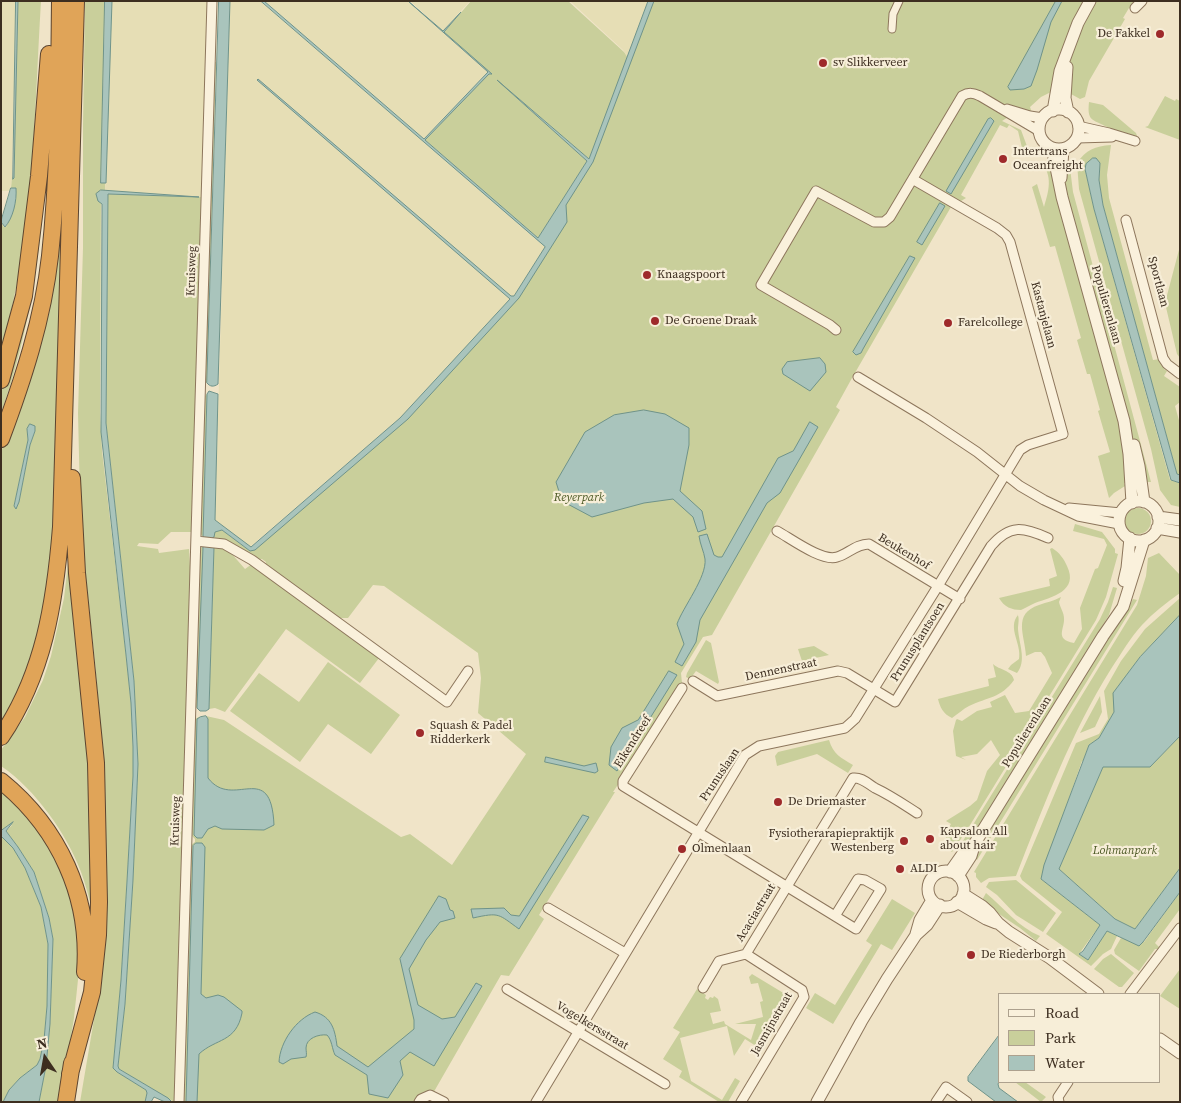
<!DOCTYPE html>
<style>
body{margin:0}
#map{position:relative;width:1181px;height:1103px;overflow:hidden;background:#f0e4c8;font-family:"Source Serif 4",serif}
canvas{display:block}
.frame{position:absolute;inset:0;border:2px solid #3d2e20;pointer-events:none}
.legend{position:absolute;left:998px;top:993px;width:162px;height:90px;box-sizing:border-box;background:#f7eed8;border:1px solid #ada18e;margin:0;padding:6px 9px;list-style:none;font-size:15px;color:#3d2e20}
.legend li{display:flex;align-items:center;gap:10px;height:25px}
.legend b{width:25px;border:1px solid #ada18e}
.north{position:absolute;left:20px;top:1033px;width:50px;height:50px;-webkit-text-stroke:4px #f7eed8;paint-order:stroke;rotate:348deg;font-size:14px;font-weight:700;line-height:20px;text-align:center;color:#3d2e20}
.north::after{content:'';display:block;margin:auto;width:18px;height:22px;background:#3d2e20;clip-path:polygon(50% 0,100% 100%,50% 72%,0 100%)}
</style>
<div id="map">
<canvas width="1181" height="1103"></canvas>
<div class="frame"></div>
<ul class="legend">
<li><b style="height:6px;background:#faf1dc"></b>Road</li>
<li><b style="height:14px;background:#c9cf9b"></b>Park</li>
<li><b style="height:14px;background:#a9c4bc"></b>Water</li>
</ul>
<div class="north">N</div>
</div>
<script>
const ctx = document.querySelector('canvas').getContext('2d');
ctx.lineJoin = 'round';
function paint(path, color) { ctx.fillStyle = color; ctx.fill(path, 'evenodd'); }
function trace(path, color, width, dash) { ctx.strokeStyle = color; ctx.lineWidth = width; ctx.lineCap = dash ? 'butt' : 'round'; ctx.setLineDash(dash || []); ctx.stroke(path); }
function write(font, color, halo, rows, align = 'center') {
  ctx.font = font + ' "Source Serif 4",serif'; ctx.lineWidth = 4.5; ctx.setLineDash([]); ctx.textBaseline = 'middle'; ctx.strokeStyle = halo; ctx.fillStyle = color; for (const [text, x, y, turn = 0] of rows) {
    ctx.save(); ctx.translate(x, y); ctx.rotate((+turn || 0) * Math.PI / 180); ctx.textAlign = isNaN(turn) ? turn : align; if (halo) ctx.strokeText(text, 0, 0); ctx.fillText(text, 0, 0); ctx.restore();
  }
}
paint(new Path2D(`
 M1,1H16L12,177L10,191H1Z
 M112,1H209L203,197L105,191Z
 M230,1H261L545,247L514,296L400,418L250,547L215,521Z
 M264,1H408L488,72L424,139Z
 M410,1H470L443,31Z
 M570,1H648L628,58L623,50Z`), '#e6deb5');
paint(new Path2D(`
 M18,1H41C34,116 34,239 1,350V258C3,244 1,236 1,223L4,227H6C12,214 17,203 16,189L11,188L12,177L14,178Z
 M66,1L58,438L51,579L37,650L1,727V451L7,439L39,341ZM27,429L35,431L30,445L19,502L14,506L28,440Z
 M85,1H105L101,182L105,183V191L101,190L100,412L102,451L126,655L131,703L133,747V776L127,881L121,980L113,1068L117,1072L146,1090L147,1093L145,1102H80L101,978L106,859L103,761L95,662L82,543L80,497L78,413L83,248V125Z
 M471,1H568L624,52L628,58L589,159L497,80L587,161L538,238L425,140L489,73L491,75L444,32Z
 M652,1H1085L1053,91L1041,97L1030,107L1031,110L1030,112L1019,110L1002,121L1021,130L1028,149H1026L1023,152L1018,131L1009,125L1007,128L1000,125L961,195L966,198L961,201L955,200L852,378L836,407L840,410L712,635L703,637L681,673L682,683L680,687L617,786L613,792H615L539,915L544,919L509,976L501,975L428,1102H195V845L193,846L186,1102H183L191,845L195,842V839L191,835L194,722L196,718L206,716L224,720L401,837L410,834L452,865L526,754L478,713L481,678L478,653L384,586L373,585L348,618H339L266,566V562L262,559L256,560L210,539L215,532L222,530L250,551L401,422L508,307L547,250L564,204L594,157Z
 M1096,1H1136L1131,9L1129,8L1123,18L1125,19L1089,81L1085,97L1080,99L1071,94C1070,87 1068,78 1069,71C1070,47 1084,22 1096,1Z
 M214,62H216L207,383L204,381Z
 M1165,96L1175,101L1176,99L1180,101V140L1145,127L1148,126Z
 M1089,102L1103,105L1136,133L1137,136C1124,134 1116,132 1105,126C1092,119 1087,121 1089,102Z
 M1111,145L1107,175L1109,198L1153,360L1160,359L1164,369L1167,371L1164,376L1180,387V402L1175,406L1180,424V475L1177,474L1103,205L1099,180L1100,163L1085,169L1094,209L1170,480L1180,483V507L1171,505L1160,490L1151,449L1079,189L1077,163C1086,150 1095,146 1111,145Z
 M1041,161L1048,164L1049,167H1051L1123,435L1129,482L1124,483L1125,486L1114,493L1109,498L1098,456L1110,452L1098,411L1100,410L1090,374H1087L1077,340L1081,338L1055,246L1050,247L1032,187L1037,184L1044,207C1049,190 1053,177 1041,161Z
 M1064,168H1070L1073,192L1151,482H1145L1066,194Z
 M46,175C40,257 29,335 1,413V393L13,354Z
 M108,194L203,197L194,488L192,502L191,532H171L158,544L139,543L137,546L158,549L159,553L189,549L190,566L192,567L184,846L174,1102L119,1069L118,1066L125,1004L133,880L138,764L134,681L106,423Z
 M1180,246V358L1177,354L1165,303Z
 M207,394L203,537L200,533L204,397Z
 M1125 521a13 13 0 1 1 26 0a13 13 0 1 1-26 0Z
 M1075,524L1102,532L1115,549V553L1118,554L1106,597L1096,620L967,830L952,852L946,846V832L951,824L946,821L970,806L977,800L987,771L1000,755L991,740L977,754L961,757L966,760L956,756L953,731L956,720L957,719L962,721L977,711L992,707L990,702L1005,695L1015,713L1029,711L1052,673L1045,657L1041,652H1035L1026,656C1025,635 1012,614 1039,605C1047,602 1054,601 1061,597L1059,602C1060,607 1064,613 1064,618C1065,629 1054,639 1074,643L1082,629L1080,608L1095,569L1098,568L1107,545L1104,539L1073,531Z
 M204,545L197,708L200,711L195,706L199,550Z
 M221,546L231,553L245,569L252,564L379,658L360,683L286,629L225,712L215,708L209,709L214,547Z
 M1052,548C1059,552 1064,559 1067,566C1079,591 1052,597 1035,603C1030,605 1026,608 1021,610C1012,610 1004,607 999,598L1050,586L1049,579L1057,576L1050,549Z
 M1159,553L1180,575V593C1166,603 1153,613 1142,625C1130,638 1121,654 1111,669C1071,733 1044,805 1016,876L989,878L981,883L976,877V873L974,872L1137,605L1146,576L1148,558Z
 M69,555L88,722L94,908L91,905C88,894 85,883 81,872C67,834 35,789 1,766V750L25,717L43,680L51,656L64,598Z
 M1113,587L1117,588L1109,615L979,828L961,851L958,849L1100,619L1108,602Z
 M1180,598V615L1140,657L1114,692V712L1099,738L1089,745L1083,761H1082L1041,879L1100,925L1079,954L1088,960L1107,931L1117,936L1111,949L1103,954L1091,966L1046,934L1062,912L1022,880L1020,876L1076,743L1099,734L1108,719L1104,691L1121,661L1145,629Z
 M1133,599L1137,600L977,860L976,858L988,837L995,821L1110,632L1126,612Z
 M1017,613C1020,618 1018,624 1018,629C1019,644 1027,661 1017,673L1008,669L1011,665L1019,659C1022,644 1007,628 1018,615Z
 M706,640L711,643L719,682L718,684L696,671L690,679L686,677L687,673Z
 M814,646L829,655L802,661L798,649Z
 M328,662L400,715L371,754L328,724L300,762L230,711L259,673L299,702Z
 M993,664C999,670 1012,670 1014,680C1001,698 988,697 969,706C963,709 958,714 952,718C943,714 940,707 938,699L989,686L988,679L996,677Z
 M1100,696L1102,712L1095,727L1080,733Z
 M1180,736V868L1135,929L1115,919L1059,869L1103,767H1150Z
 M829,740C833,754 841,758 853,765L848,773L817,754L777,766L775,756L778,752Z
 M1,788L45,838L67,881L77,919L79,970L74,1018L60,1102H39L46,1066L50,1024L53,939L49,918L34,872L18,847L6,831L12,825L7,826L1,831Z
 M1,836L13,848L25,868L41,907L48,944L47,1006L44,1040L40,1059L37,1065L20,1078L9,1090L3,1102H1Z
 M1016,880L1056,913L1043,932L1016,915L997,895L986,887L989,882Z
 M1180,892V909L1155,943L1159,947V949H1155L1139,971L1115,954L1114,950L1121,938L1144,942Z
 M986,893C1004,908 1018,927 1040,936L1036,941L1020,928L981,902Z
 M892,899L915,913L892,950L881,944L833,1024L806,1008L815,993L835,1005L872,945L866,941Z
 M1111,954L1134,973L1122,987H1119L1094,969L1103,959Z
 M1180,969V1009L1160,996Z
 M752,974L790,997L762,1042L759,1040L756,1046L745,1039L734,1056L727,1026L680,1038L691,1081L722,1100L735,1078L740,1081L728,1102H719L679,1077L682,1071L663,1059L680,1032L673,1028L697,989L706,995L705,998L708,1000L710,997L713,998L714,996L718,999L721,1011L710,1013L713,1024L724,1021L725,1024L751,1040L756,1024H735L763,1017L760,1002L763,1001L758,983L751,984L749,977Z
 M1015,1082H1025L1046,1097L1041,1102Z`), '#c9cf9b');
const water = new Path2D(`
 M16,1H18L14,178L13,179Z
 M105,1H112L106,183H101Z
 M219,1H230L218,384C214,387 210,387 207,383Z
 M261,1H264L424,139L488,72L408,1L443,31L461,12L444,32L492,74H489L425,140L538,238L587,161L497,80L589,159L648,1H654L593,162L566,205L567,222L519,298L408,419L255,550L250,551L222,530L215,532L214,537L210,539L214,547L209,709L206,711H200L197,708L203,547L205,545L206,539L203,537L207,394L209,391L218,394L215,520L251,547L400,418L510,299L257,80L258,79L511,296H514L545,247Z
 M1056,1H1062L1051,22L1037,70L1031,86L1024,89L1010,90L1008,87Z
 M991,118L994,121L951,194L946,191L988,119Z
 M1093,158H1096L1100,163L1099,180L1103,205L1177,474L1180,475V483L1171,480L1094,209L1085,169L1086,164Z
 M11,188H16C17,201 13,218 5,227L1,222Z
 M101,190L199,197L108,194L106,423L134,681L138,764L133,880L125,1004L118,1066L119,1069L168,1098L172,1102H165L154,1097L151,1102H145L147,1093L146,1090L117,1072L113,1068L121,980L127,881L133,776V747L131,703L126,655L101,432L102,212V204L98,201L96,194Z
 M940,203L945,206L922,245L917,242Z
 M910,256L915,258L863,349L861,353L856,355L853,352Z
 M820,358L825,364L826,372L810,391L783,374L782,369L787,362Z
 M644,410L665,414L689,428V445L680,491L702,511L706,529L698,532L693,517L673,499L644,503L592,517L562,501L556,482L585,432L614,415Z
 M810,422L818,427L780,493L767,503L700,620L696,642L682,666L675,662L684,644L677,624C683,607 707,577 705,559C704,552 700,544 699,536L707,534L714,555L718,557H722L778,458L793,451Z
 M30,424L35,426V431L30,445L19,502L16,509L14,506L28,440L27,429Z
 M1180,615V736L1150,767H1103L1059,869L1115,919L1135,929L1180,868V892L1143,942L1139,946L1107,931L1088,960L1079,954L1083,951L1100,925L1041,879L1044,865L1089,745L1099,738L1114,712L1113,693L1140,657Z
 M669,671L677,675L617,771L609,765L611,747L622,728L638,720Z
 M206,716L208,719V778C233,811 271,758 274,825L264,830L222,829L215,826L208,829L202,838H197L194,835L197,719L200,717Z
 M546,757L584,766L596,763L598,771L595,773L545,762Z
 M583,815L589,817L519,929C498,914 500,912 473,918L471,909L504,908L511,915L519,916Z
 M13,822L6,831L18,847L34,872L49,918L53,939L50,1024L46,1066L39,1102H3L9,1090L20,1078L37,1065L40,1059L44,1040L47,1006L48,944L41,907L25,868L13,848L1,836V831Z
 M196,843H202L205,847L201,994L206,998L218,995L224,997L242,1011V1013C236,1043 216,1038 199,1054L197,1102H186L193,846Z
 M439,896L446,899L450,910L453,911L455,918L440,922L426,940L409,969L418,1005L442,1019L455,1017L476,983L482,986L434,1066L410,1052L400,1061L403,1075L388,1098L369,1094L367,1075L335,1055C332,1049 332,1040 327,1035C319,1034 306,1038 306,1048C306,1051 307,1054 306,1057L291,1059L283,1064L279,1062C280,1042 296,1019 315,1012C332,1017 335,1030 337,1046L368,1067L414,1029V1020L400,959Z
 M1000,1034V1080L998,1084L999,1088L1018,1102H996L968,1081V1077Z`);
paint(water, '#a9c4bc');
trace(water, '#6f938a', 1);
const pedestrian = new Path2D(`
 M892,29L893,14L899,1`);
const minor = new Path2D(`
 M1135,8L1142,1
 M1007,109L1030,116L1043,118
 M1078,126L1109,133L1135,141
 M1077,138L1112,137
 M1126,220L1163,358L1167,364L1180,374
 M836,330L830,325L761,285L816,191L874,222H884L890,217L962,96C969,92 973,93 980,96L1039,131
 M858,377L926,418L977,452L1020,486L1044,500L1078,516L1119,524
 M1069,508L1121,513
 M777,531C790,538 822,562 837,557C848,554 856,544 869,544L960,599
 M196,541L224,544L252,560L447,702L468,671
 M693,681L717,696L838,671L847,673L895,702L991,546C1010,524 1023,527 1048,538
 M682,688L623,781V786L856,929L881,889L865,880L858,879L835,916
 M548,908L625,953
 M703,988L719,961L746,954L853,778C862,777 868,784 875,788C890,795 903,804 917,813
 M507,989L665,1084
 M1130,994L1180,928
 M179,1102L212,1
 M419,1102L421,1099L430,1095L444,1102
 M536,1102L745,755L759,746L845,728L855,719L938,586L1020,450L1028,445L1063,434L1010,242L1006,235L997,228L914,180
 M741,1102L804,997L802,990L746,954
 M936,1102L946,1087L967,1102
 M1059,1102L1058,1097L1068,1082`);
const tertiary = new Path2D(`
 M1067,67L1065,98L1068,112
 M1039 129a20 20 0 1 1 40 0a20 20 0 1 1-40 0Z
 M1053,111L1060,71L1078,23L1090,1
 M1052,148L1062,197L1124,421L1129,454L1132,503
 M1061,178L1063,149
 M1134,445L1139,466L1144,502
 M1119 521a20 20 0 1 1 40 0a20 20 0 1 1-40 0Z
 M1158,517L1180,520
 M1157,528L1180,532
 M1124,581L1127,568L1130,538
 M928 889a18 18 0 1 1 36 0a18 18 0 1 1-36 0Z
 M950,872L964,852L975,843
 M958,876L971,856L975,843L1103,636L1123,607L1144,540
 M963,894L982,906L990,913L998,923L1009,932L1050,958L1098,994
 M957,902L986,919L996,923
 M916,934L920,920L932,900
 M1160,1039L1180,1053
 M817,1102L861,1022L887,979L916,935L927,925L940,905`);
const motorway = new Path2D(`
 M1,380L24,296L39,176L49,54
 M1,439C23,380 43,319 50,256C59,171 59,86 60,1
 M1,737C44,674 55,602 61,527L76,1
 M1,781C59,828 91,897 85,972
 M70,1074L92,992L98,935L99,902L96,763L77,573L72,478
 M66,1102L72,1063`);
trace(pedestrian, '#8d765c', 9);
trace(minor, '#8d765c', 11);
trace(tertiary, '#8d765c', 13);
trace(motorway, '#5b4430', 18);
trace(pedestrian, '#faf1dc', 7);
trace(minor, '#faf1dc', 9);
trace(tertiary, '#faf1dc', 11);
trace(motorway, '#e0a458', 16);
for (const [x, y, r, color] of [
 [1160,34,5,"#9e2a2b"],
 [823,63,5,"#9e2a2b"],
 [1003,159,5,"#9e2a2b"],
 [647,275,5,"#9e2a2b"],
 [655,321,5,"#9e2a2b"],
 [948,323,5,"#9e2a2b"],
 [420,733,5,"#9e2a2b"],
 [778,802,5,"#9e2a2b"],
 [930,839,5,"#9e2a2b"],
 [904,841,5,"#9e2a2b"],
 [682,849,5,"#9e2a2b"],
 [900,869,5,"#9e2a2b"],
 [971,955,5,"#9e2a2b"]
]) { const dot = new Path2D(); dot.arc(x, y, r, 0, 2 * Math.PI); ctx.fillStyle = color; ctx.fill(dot); trace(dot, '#f7eed8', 2); }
write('12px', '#3d2e20', '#f7eed8', [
 ["De Fakkel",1150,34,"right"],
 ["sv Slikkerveer",833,63],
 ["Intertrans",1013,152],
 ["Oceanfreight",1013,166],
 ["Knaagspoort",657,275],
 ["De Groene Draak",665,321],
 ["Farelcollege",958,323],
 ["Squash & Padel",430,726],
 ["Ridderkerk",430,740],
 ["De Driemaster",788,802],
 ["Kapsalon All",940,832],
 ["about hair",940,846],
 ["Fysiotherarapiepraktijk",894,834,"right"],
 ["Westenberg",894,848,"right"],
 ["Olmenlaan",692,849],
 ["ALDI",910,869],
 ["De Riederborgh",981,955]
], 'left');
write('12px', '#3d2e20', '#f7eed8', [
 ["Kruisweg",192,271,-88],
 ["Sportlaan",1158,282,75],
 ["Populierenlaan",1106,305,74],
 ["Kastanjelaan",1043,315,75],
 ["Beukenhof",904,552,31],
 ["Prunusplantsoen",918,642,-58],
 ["Dennenstraat",781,670,-12],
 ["Populierenlaan",1027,732,-58],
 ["Eikendreef",633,742,-58],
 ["Prunuslaan",720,775,-56],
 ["Kruisweg",176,821,-88],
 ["Acaciastraat",756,913,-59],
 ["Jasmijnstraat",772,1024,-60],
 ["Vogelkersstraat",592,1026,31]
]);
write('italic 12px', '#4d5a26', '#f7eed8', [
 ["Reyerpark",579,498],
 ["Lohmanpark",1125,851]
]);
</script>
